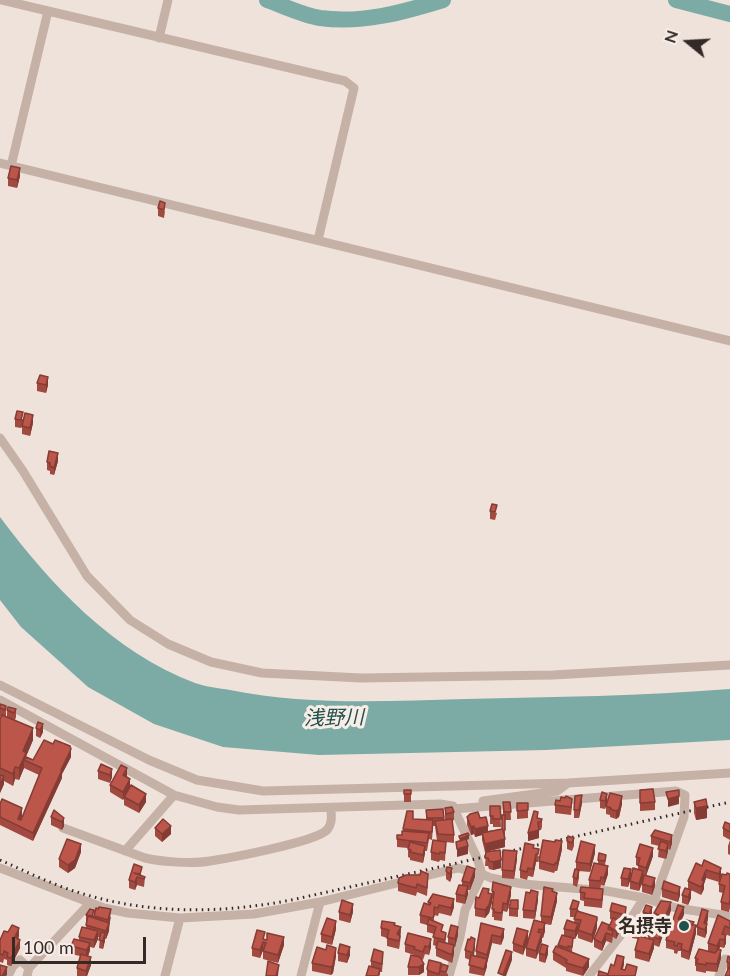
<!DOCTYPE html>
<meta charset="utf-8">
<style>
body{margin:0}
#map{position:relative;width:730px;height:976px;overflow:hidden;background:#efe2da;font-family:Lato,sans-serif}
canvas{display:block}
.north{position:absolute;left:658px;top:12px;width:60px;height:60px;-webkit-text-stroke:4px #f7ede6;paint-order:stroke;rotate:288deg;font-size:16px;font-weight:700;line-height:24px;text-align:center;color:#332927}
.north::after{content:'';display:block;margin:auto;width:21px;height:27px;background:#332927;clip-path:polygon(50% 0,100% 100%,50% 72%,0 100%)}
.scale{position:absolute;left:12px;top:937px;width:134px;height:27px;box-sizing:border-box;border:3px solid #332927;border-top:0;padding-left:8px;font-size:18px;line-height:21px;white-space:nowrap;color:#332927;-webkit-text-stroke:4px #f7ede6;paint-order:stroke}
</style>
<div id="map">
<canvas width="730" height="976"></canvas>
<div class="north">N</div>
<div class="scale">100 m</div>
</div>
<script>
const ctx = document.querySelector('canvas').getContext('2d');
ctx.lineJoin = 'round';
function paint(path, color) { ctx.fillStyle = color; ctx.fill(path, 'evenodd'); }
function trace(path, color, width, dash) { ctx.strokeStyle = color; ctx.lineWidth = width; ctx.lineCap = dash ? 'butt' : 'round'; ctx.setLineDash(dash || []); ctx.stroke(path); }
function write(font, color, halo, rows, align = 'center') {
  ctx.font = font + ' Lato,"Noto Sans JP",sans-serif'; ctx.lineWidth = 6; ctx.setLineDash([]); ctx.textBaseline = 'middle'; ctx.strokeStyle = halo; ctx.fillStyle = color; for (const [text, x, y, turn = 0] of rows) {
    ctx.save(); ctx.translate(x, y); ctx.rotate((+turn || 0) * Math.PI / 180); ctx.textAlign = isNaN(turn) ? turn : align; if (halo) ctx.strokeText(text, 0, 0); ctx.fillText(text, 0, 0); ctx.restore();
  }
}
paint(new Path2D(`
 M0,517C51,585 113,652 195,683C206,687 219,688 230,690C308,706 388,701 466,699C554,697 642,696 730,689V740L546,750L319,755L223,747L154,724L88,687L21,627L0,600Z`), '#7caaa5');
trace(new Path2D(`
 M267,0C284,6 302,15 320,18C362,24 404,12 443,0
 M676,0L730,14`), '#7caaa5', 16);
trace(new Path2D(`
 M2,0L48,11L11,166
 M48,11L345,81L354,88L318,240
 M159,38L168,0
 M0,163L730,341
 M0,438L23,471L87,576L130,620L168,644L211,662L262,673L361,678L553,675L730,665
 M0,685L149,760L197,780L263,791L568,783L730,773
 M0,700L174,795L217,807L239,810L440,804L453,806
 M483,801L557,791L568,783
 M454,809L676,791L685,795L684,817L654,901
 M63,828L145,858C163,862 192,864 210,861C230,858 315,842 327,830C333,823 331,816 331,808
 M125,851L174,795
 M0,868L104,908L128,913L180,918L254,914L320,902L458,868L482,874L491,878L523,884L607,891L644,898L676,908L730,916
 M8,976L13,966L20,960L29,968
 M27,976L29,968L90,903
 M165,976L180,918
 M301,976L320,902
 M449,976L460,937L465,910L482,874L477,858L453,807
 M589,976L620,936L644,898
 M719,976L725,959`), '#c6b1a7', 9);
trace(new Path2D(`
 M0,860C25,871 51,884 77,892C149,915 223,914 296,899L730,802`), '#332927', 3, [1.5, 4.5]);
paint(new Path2D(`
 M20,176L17,188L8,186V178Z
 M158,208L165,211L164,218L158,216Z
 M37,383L48,385L46,393L37,391Z
 M15,419H23L33,423L30,436L22,434V427L21,428L15,427Z
 M58,461L54,475L50,474V471L47,470V462Z
 M490,511L497,513L495,520L490,519Z
 M0,704L6,706V717H7V710L16,709V717L15,720L33,740L26,757L33,760L71,757L62,774V778L33,841L0,825V804L22,816L21,820L39,775L24,768L19,780L15,779L13,786L4,781V784L0,793V719L1,717L0,716Z
 M38,722L43,732L40,738L36,736V728Z
 M101,764L112,777L110,783L98,779V771Z
 M127,776L130,786L146,802L139,813L124,805V798L123,800L110,792V785Z
 M404,790H411V802H404Z
 M640,790L655,802V810L640,811Z
 M600,800L607,802L605,809L600,808Z
 M560,801L572,807L571,815L555,813V805Z
 M503,802H510L511,820H505V847L485,852L482,840V835L475,837L474,834L471,835L467,825V817L480,818L488,831L502,829L503,815Z
 M694,802L707,818L696,820L694,813Z
 M517,803H528V818L517,819Z
 M582,803L579,818H574V810Z
 M622,804L619,817L616,819L610,817V815L606,814V806Z
 M490,806H500L501,827H493V824H490Z
 M445,808L454,812V820L452,821L454,835V843L446,842L445,861L440,860L439,862L431,860V852L437,841L435,826H433L432,840L429,839L427,851H425L423,863L410,860V858L408,857V848L397,847V839L402,835L403,831L407,811L413,819H426V810L443,809L444,820H445Z
 M51,817L64,818V826L62,830L51,825Z
 M538,818L542,819V827L541,830H539V838L528,841Z
 M730,824V840L723,836V828Z
 M155,828L171,834L162,842L155,836Z
 M651,836L672,843L670,850L668,849L666,859L658,857L659,846L651,844Z
 M574,838V846L572,851L567,849V841Z
 M730,840V855L728,854V846Z
 M534,848L539,857L538,862H536L533,877L528,876L527,880L520,878V870Z
 M562,849L557,871H555L554,873L539,869V861Z
 M81,852L75,868L68,873L59,867V859Z
 M486,852L501,868L493,870L489,869L488,866H485Z
 M595,853L590,872L579,871V878L577,887L573,885V877L576,870V862Z
 M606,855L605,866L608,874L604,886L601,885L600,889L603,897L602,908L584,906V901L580,900V892L595,889L589,888V880L598,863V860Z
 M653,856L646,875L655,886L652,895L642,892V884L639,891L630,889V881L628,887L621,886V878L631,877L638,870V866L636,865V857Z
 M517,859L514,879L502,878V870Z
 M704,860L721,876L719,882L706,878L704,884V889L701,895L691,890V898L688,905L682,903V895L688,889V881L702,866Z
 M134,864L142,876L145,877L144,887L137,885L135,890L129,888V880Z
 M446,871L452,876L450,882L446,879Z
 M730,874V908L729,912L721,910V902L723,893L719,892V884L726,875Z
 M475,877L470,890H468V894L465,904L456,902V894L462,885V881Z
 M428,882L427,896L417,892L416,896L398,891V883Z
 M662,889L680,895L678,902L662,897Z
 M492,891L511,895L507,912L503,911L502,921L494,920V917H492L493,899H492Z
 M553,891L557,901L551,925L545,924V931L543,938H542V941L536,959L526,956V948L528,940L523,955L513,951V943L528,939L541,922V916Z
 M489,893L492,902L489,913L485,918L475,916V908L479,898Z
 M530,893L538,900L535,919L523,918V910Z
 M518,900V917L509,916V908Z
 M573,900L579,911L597,928L592,943L578,938V933L575,939H573L572,952L589,967L583,976L566,971V968L553,960V952L558,947L564,935V929L574,922L575,917H570V909Z
 M428,902L454,907L451,916L439,913L438,916L434,915V921L443,932L446,943H448V937L458,935L455,947H454V953L452,963L436,956V946L433,945L434,934L427,932V925L420,923V915L428,905Z
 M671,910L659,947L654,945V948L649,962L635,958V950L638,939L632,938V930L646,932L645,938L648,939V935L654,918V913Z
 M610,911L626,915L625,923L621,922V929L616,939L613,937L612,943L606,941L602,951L594,947V939L609,925L612,920L610,919Z
 M339,912H353L350,923L339,920Z
 M643,912L652,915L649,922L643,920Z
 M86,915L111,917L109,926V931L106,939H105L103,949L99,948L100,937H98V939L94,948L90,947L88,956L91,965L87,976H77V968L80,956L71,954V946L79,940V937L86,928Z
 M684,915L681,920L694,925L696,933L689,960L681,957V951H678L677,954L674,953V950L666,948V940Z
 M708,919L707,924V932L705,938L697,935V927Z
 M730,921V936L725,934L726,943L724,948L720,947L719,949L721,958L717,972L706,971V973L696,971V966H695V958L708,951V943Z
 M481,923L504,937L501,945L492,943L484,976L469,973L470,960L465,958V950L475,947L474,955L476,956V951Z
 M395,925L401,927L399,949L387,946V938L381,936V928Z
 M336,929L332,945L321,942V934Z
 M408,933L431,947L429,955L425,954L423,960L421,959L424,972L419,975H408V967L414,956V955L405,952V944Z
 M19,936L18,939L20,948L11,966L7,965V960L4,959L3,963L0,962V940Z
 M265,939L284,945L278,963L263,959V950L260,958L252,956V948Z
 M338,953L350,955L347,963L338,961Z
 M539,953L548,954L545,963L539,961Z
 M336,956L333,973L331,975L312,971V963Z
 M730,957V976L727,970V962Z
 M383,960L382,972H380V976L371,966V961Z
 M427,969H441L448,974V976H440V973V976H427Z`), '#a24a40');
paint(new Path2D(`
 M20,168V176L17,188V180Z
 M48,377V385L46,393V385Z
 M33,415V423L30,436V428Z
 M58,453V461L54,475V468Z
 M43,724V732L40,738V730Z
 M33,728V740L26,756V761L24,760V768L19,780V768L23,751Z
 M71,749V757L62,774V778L33,841V833L61,770Z
 M15,767V779L13,786V774Z
 M127,768V776L123,783V775Z
 M112,769V777L110,783V775Z
 M4,776V784L0,793V785Z
 M130,779V787L123,800V792Z
 M146,794V802L139,813V805Z
 M607,794V802L605,809V801Z
 M582,795V803L579,818V810Z
 M622,796V804L619,817L616,819V811Z
 M679,796V804L668,807V799Z
 M707,806V818L696,820V808Z
 M22,808V816L18,827V819Z
 M64,818V826L62,830V822Z
 M171,826V834L162,842V834Z
 M474,826V834L471,835V827Z
 M488,826V834L482,833V835L475,837V829Z
 M539,830V838L528,841V833Z
 M469,835V839L460,843V839Z
 M672,835V843L670,850V842Z
 M505,839V847L485,852V844Z
 M562,841V849L557,871V863Z
 M81,844V852L75,868L68,873V865Z
 M668,844V852L666,859V851Z
 M595,845V853L590,872V864Z
 M425,846V854L423,863V855Z
 M468,846V854L457,857V849Z
 M653,848V856L646,876V868Z
 M517,851V859L514,879V871Z
 M536,854V862L533,877V869Z
 M501,860V868L493,870V862Z
 M608,866V874L604,886V878Z
 M452,868V876L450,882V874Z
 M721,868V876L719,882V874Z
 M475,869V877L470,890V883Z
 M631,869V877L628,887V879Z
 M706,870V878L704,884V889L701,895L702,880Z
 M643,871V879L639,891V884Z
 M137,877V885L135,890V882Z
 M655,878V886L652,895V887Z
 M468,886V894L465,904V896Z
 M511,887V895L507,912V904Z
 M680,887V895L678,902V894Z
 M691,890V898L688,905V897Z
 M538,892V900L535,919V911Z
 M557,893V901L551,925V917Z
 M492,894V902L489,913L485,918V910Z
 M454,899V907L451,916V908Z
 M671,902V910L659,947V939Z
 M353,904V912L350,923V915Z
 M652,907V915L649,922V914Z
 M684,907V915L678,927V919Z
 M111,909L109,931L106,939V931Z
 M708,911V919L704,931V923Z
 M597,920V928L592,943V935Z
 M336,921V929L332,945V937Z
 M621,921V929L616,939V931Z
 M545,923V931L543,938V930Z
 M578,924V933L575,939V931Z
 M646,924V932L643,941V933Z
 M707,924V932L705,938V930Z
 M696,925V933L689,960V952Z
 M401,927L400,944L399,949L400,936L397,942V934Z
 M458,927V935L455,947V939Z
 M19,928V936L15,945V937Z
 M504,929V937L501,945V937Z
 M98,931V939L94,948V940Z
 M528,931V939L523,955V947Z
 M105,933V941L103,949V941Z
 M542,933V941L536,959V951Z
 M606,933V941L602,951V943Z
 M492,935V943L487,963V967L484,976V969Z
 M726,935V943L724,948V940Z
 M284,937V945L278,963V955Z
 M431,939V947L429,955V947Z
 M475,939V947L473,961V953Z
 M720,939V947L717,954V946Z
 M20,940V948L11,966V958Z
 M654,940V948L649,962V954Z
 M263,942V950L260,958V950Z
 M90,943V951L88,956L86,958V950Z
 M454,945V953L452,963V955Z
 M548,946V954L545,963V955Z
 M350,947V955L347,963V955Z
 M336,948V956L333,973L331,975V967Z
 M721,950V958L717,972V964Z
 M512,952V960L506,976H503Z
 M91,957V965L87,976H86V971Z
 M624,957V965L621,976V969Z
 M589,959V967L583,976V968Z
 M424,964V972L419,975V967Z
 M279,965L278,976H276Z
 M7,967V975L6,976H2Z`), '#843c34');
const building = new Path2D(`
 M11,166L20,168L17,180L8,178Z
 M160,201L165,203L164,210L158,208Z
 M40,375L48,377L46,385L37,383Z
 M17,411L23,412L21,420L15,419Z
 M25,413L33,415L30,428L22,426Z
 M49,451L58,453L54,468L50,466V463L47,462Z
 M492,504L497,505L495,512L490,511Z
 M0,704L6,706L5,710L0,708Z
 M8,707L16,709L14,713L7,710Z
 M2,715L33,728L23,751L26,753L19,768L15,767L13,774L0,768V719Z
 M38,722L43,724L40,730L36,728Z
 M44,740L53,744L55,740L70,746L71,749L61,770H62L33,833L0,817V804L2,799L22,808L18,819L21,820L42,768L24,760L26,757L33,760Z
 M101,764L112,769L110,775L98,771Z
 M121,765L127,768L123,775L130,779L123,792L110,785Z
 M0,775L4,776L0,785Z
 M131,785L146,794L139,805L124,797Z
 M653,789L655,802L640,803V790Z
 M404,790H411V794H404Z
 M679,790V796L668,799L666,792Z
 M602,792L607,794L605,801L600,800Z
 M610,793L622,796L619,809L616,811L610,809L611,808L606,806Z
 M582,795L579,810H574L575,796Z
 M566,796L572,799L571,807L555,805L556,800L560,801L561,797L565,798Z
 M706,799L707,806L696,808L694,802Z
 M503,802H510L511,812H504Z
 M517,803H528V810L517,811Z
 M490,806H500L501,819H493V816H490Z
 M452,807L454,812L446,814L445,808Z
 M443,809L444,818H427L426,810Z
 M54,810L64,818L62,822L51,817Z
 M407,811H413V819L433,820L432,832L403,829Z
 M534,811L538,812L537,818L542,819L541,822H538L539,830L528,833Z
 M478,812L480,818L486,817L488,826L475,829L474,826L471,827L467,817L470,814Z
 M502,815H505V830H503L505,839L485,844L482,833L502,829Z
 M163,819L171,826L162,834L155,828Z
 M452,819L454,835L438,834L435,821Z
 M725,822L730,824V832L723,828Z
 M655,830L672,835L670,842L651,836Z
 M402,831L429,833L427,843L397,839V835H402Z
 M468,833L469,835L460,839L459,836Z
 M568,836L574,838L572,843L567,841Z
 M67,839L81,844L75,860L68,865L59,859Z
 M466,839L468,846L457,849L456,842Z
 M433,840L446,842L445,853L440,852L439,854L431,852Z
 M543,840L555,842L556,840L562,841L557,863H555L554,865L539,861Z
 M581,841L595,845L590,864L576,862Z
 M661,841L668,844L666,851L658,849Z
 M410,842L425,846L423,855L410,852L411,850L408,849Z
 M525,843L534,845L533,848L539,849L538,854H536L533,869L528,868L527,872L520,870Z
 M640,844L653,848L646,868L638,865L640,858L636,857Z
 M500,850L501,860L493,862L489,861L488,858H485L486,852Z
 M503,850L517,851L514,871L502,870Z
 M599,853L606,855L605,861L598,860Z
 M704,860L721,868L719,874L706,870L702,880L704,881L701,887L688,881L696,863L702,866Z
 M594,863L608,866L604,878L601,877L600,881L589,880Z
 M134,864L142,867L140,874L134,873L145,877L144,879L137,877L135,882L129,880Z
 M467,866L475,869L470,883L462,881Z
 M447,867L452,868L450,874L446,871Z
 M624,868L631,869L628,879L621,878Z
 M633,868L643,871L639,884L630,881Z
 M575,869L579,870L577,879L573,877Z
 M421,871L428,874L427,888L417,884L416,888L398,883L399,878L406,875H420Z
 M727,873L730,874V900L729,904L721,902L725,886L719,884L722,874L726,875Z
 M644,875L655,878L652,887L642,884Z
 M664,881L680,887L678,894L662,889Z
 M493,882L511,887L507,904L503,903L502,913L494,912V909H492L494,892L492,891Z
 M459,885L468,886L465,896L456,894Z
 M544,887L553,889L552,891L557,893L551,917L541,916Z
 M581,887L603,889L602,900L584,898L585,893L580,892Z
 M483,888L489,889L488,893L492,894L489,905L485,910L475,908L476,897L479,898Z
 M685,888L691,890L688,897L682,895Z
 M531,890L538,892L535,911L523,910L526,892L530,893Z
 M433,894L454,899L451,908L439,905L438,908L434,907V916L432,918L420,915L424,903L430,905L431,903L428,902Z
 M342,900L353,904L350,915L339,912Z
 M511,900H518V909L509,908Z
 M573,900L579,902L577,909H570Z
 M661,901L671,902L665,918L654,913Z
 M612,903L626,907L625,915L610,911Z
 M646,905L652,907L649,914L643,912Z
 M678,905L684,907L678,919L686,922V920L694,922L692,925H696L689,952L681,949L682,944L678,943L677,946L674,945L675,942L666,940Z
 M99,907L111,909L108,920L94,916L96,908L98,909Z
 M90,909L94,910L92,916L86,915Z
 M702,909L708,911L704,923L707,924L705,930L697,927Z
 M577,911L597,917V920L592,935L578,930L581,920L574,919Z
 M718,915L730,921V928L725,926L722,934L726,935L724,940L720,939L717,946L708,943Z
 M88,916L109,923L106,931L86,925Z
 M327,918L336,921L332,937L321,934Z
 M613,918L621,921L616,931L609,927Z
 M653,918L665,922L659,939L648,935Z
 M429,919L443,925L441,931L446,933L445,940L433,937L436,927L427,924Z
 M534,920L545,923L543,930L539,929L538,932L542,933L536,951L526,948Z
 M567,920L578,924L575,931L564,929Z
 M382,921L395,923L394,925L401,927L397,934L400,936L399,941L387,938L389,930L381,928Z
 M635,921L646,924L643,933L632,930Z
 M602,922L609,925L608,929L613,931L612,935L606,933L602,943L594,939Z
 M481,923L504,929L501,937L492,935L487,955L476,951Z
 M12,925L19,928L15,937L20,940L11,958L7,957L8,953L4,951L3,955L0,954V940L4,931L8,932Z
 M451,925L458,927L455,939L448,937Z
 M82,927L98,931L94,940L79,937Z
 M517,928L528,931L523,947L513,943Z
 M257,930L265,932L263,939L267,940V933L284,937L278,955L263,951L266,943L263,942L260,950L252,948Z
 M101,932L105,933L103,941L99,940Z
 M408,933L431,939L429,947L425,946L423,952L414,949L415,947L405,944Z
 M562,935L573,938L572,947L568,946V948L558,945Z
 M639,936L654,940L649,954L635,950Z
 M471,937L475,939L473,953L465,950L468,939L470,940Z
 M74,939L90,943L88,948L86,950L71,946Z
 M438,941L454,945L452,955L436,948Z
 M340,944L350,947L347,955L338,953Z
 M542,944L548,946L545,955L539,953Z
 M327,945L336,948L333,965L331,967L312,963L317,947L326,950Z
 M556,946L589,959L583,968L566,963L567,960L553,952Z
 M374,949L383,952L382,964L371,961Z
 M699,949L715,953L718,949L721,950L717,964L706,963V965L696,963L698,959L695,958Z
 M506,950L512,952L503,975L498,973Z
 M81,954L91,957L86,971L77,968Z
 M411,955L420,957L424,964L419,967H408Z
 M471,955L487,959L484,969L469,965Z
 M617,955L624,957L621,969L625,970L627,964L637,967L635,976H610L607,975V976H598L599,971L608,974L611,964L614,966Z
 M728,956L730,957V964L727,962Z
 M429,960L441,963L439,974L429,971L427,969Z
 M268,961L279,965L276,976H266Z
 M442,964L448,966L446,972L440,971Z
 M0,965L7,967L2,976H0Z
 M730,965V976H725Z
 M369,966L380,969L378,976H366Z`);
paint(building, '#bc564b');
trace(building, '#843c34', 1.5);
for (const [x, y, r, color] of [
 [684,926,6,"#20514d"]
]) { const dot = new Path2D(); dot.arc(x, y, r, 0, 2 * Math.PI); ctx.fillStyle = color; ctx.fill(dot); trace(dot, '#f7ede6', 2); }
write('bold 18px', '#332927', '#f7ede6', [
 ["名摂寺",672,926]
], 'right');
write('italic 20px', '#20514d', '#f7ede6', [
 ["浅野川",334,718,-1]
]);
</script>
